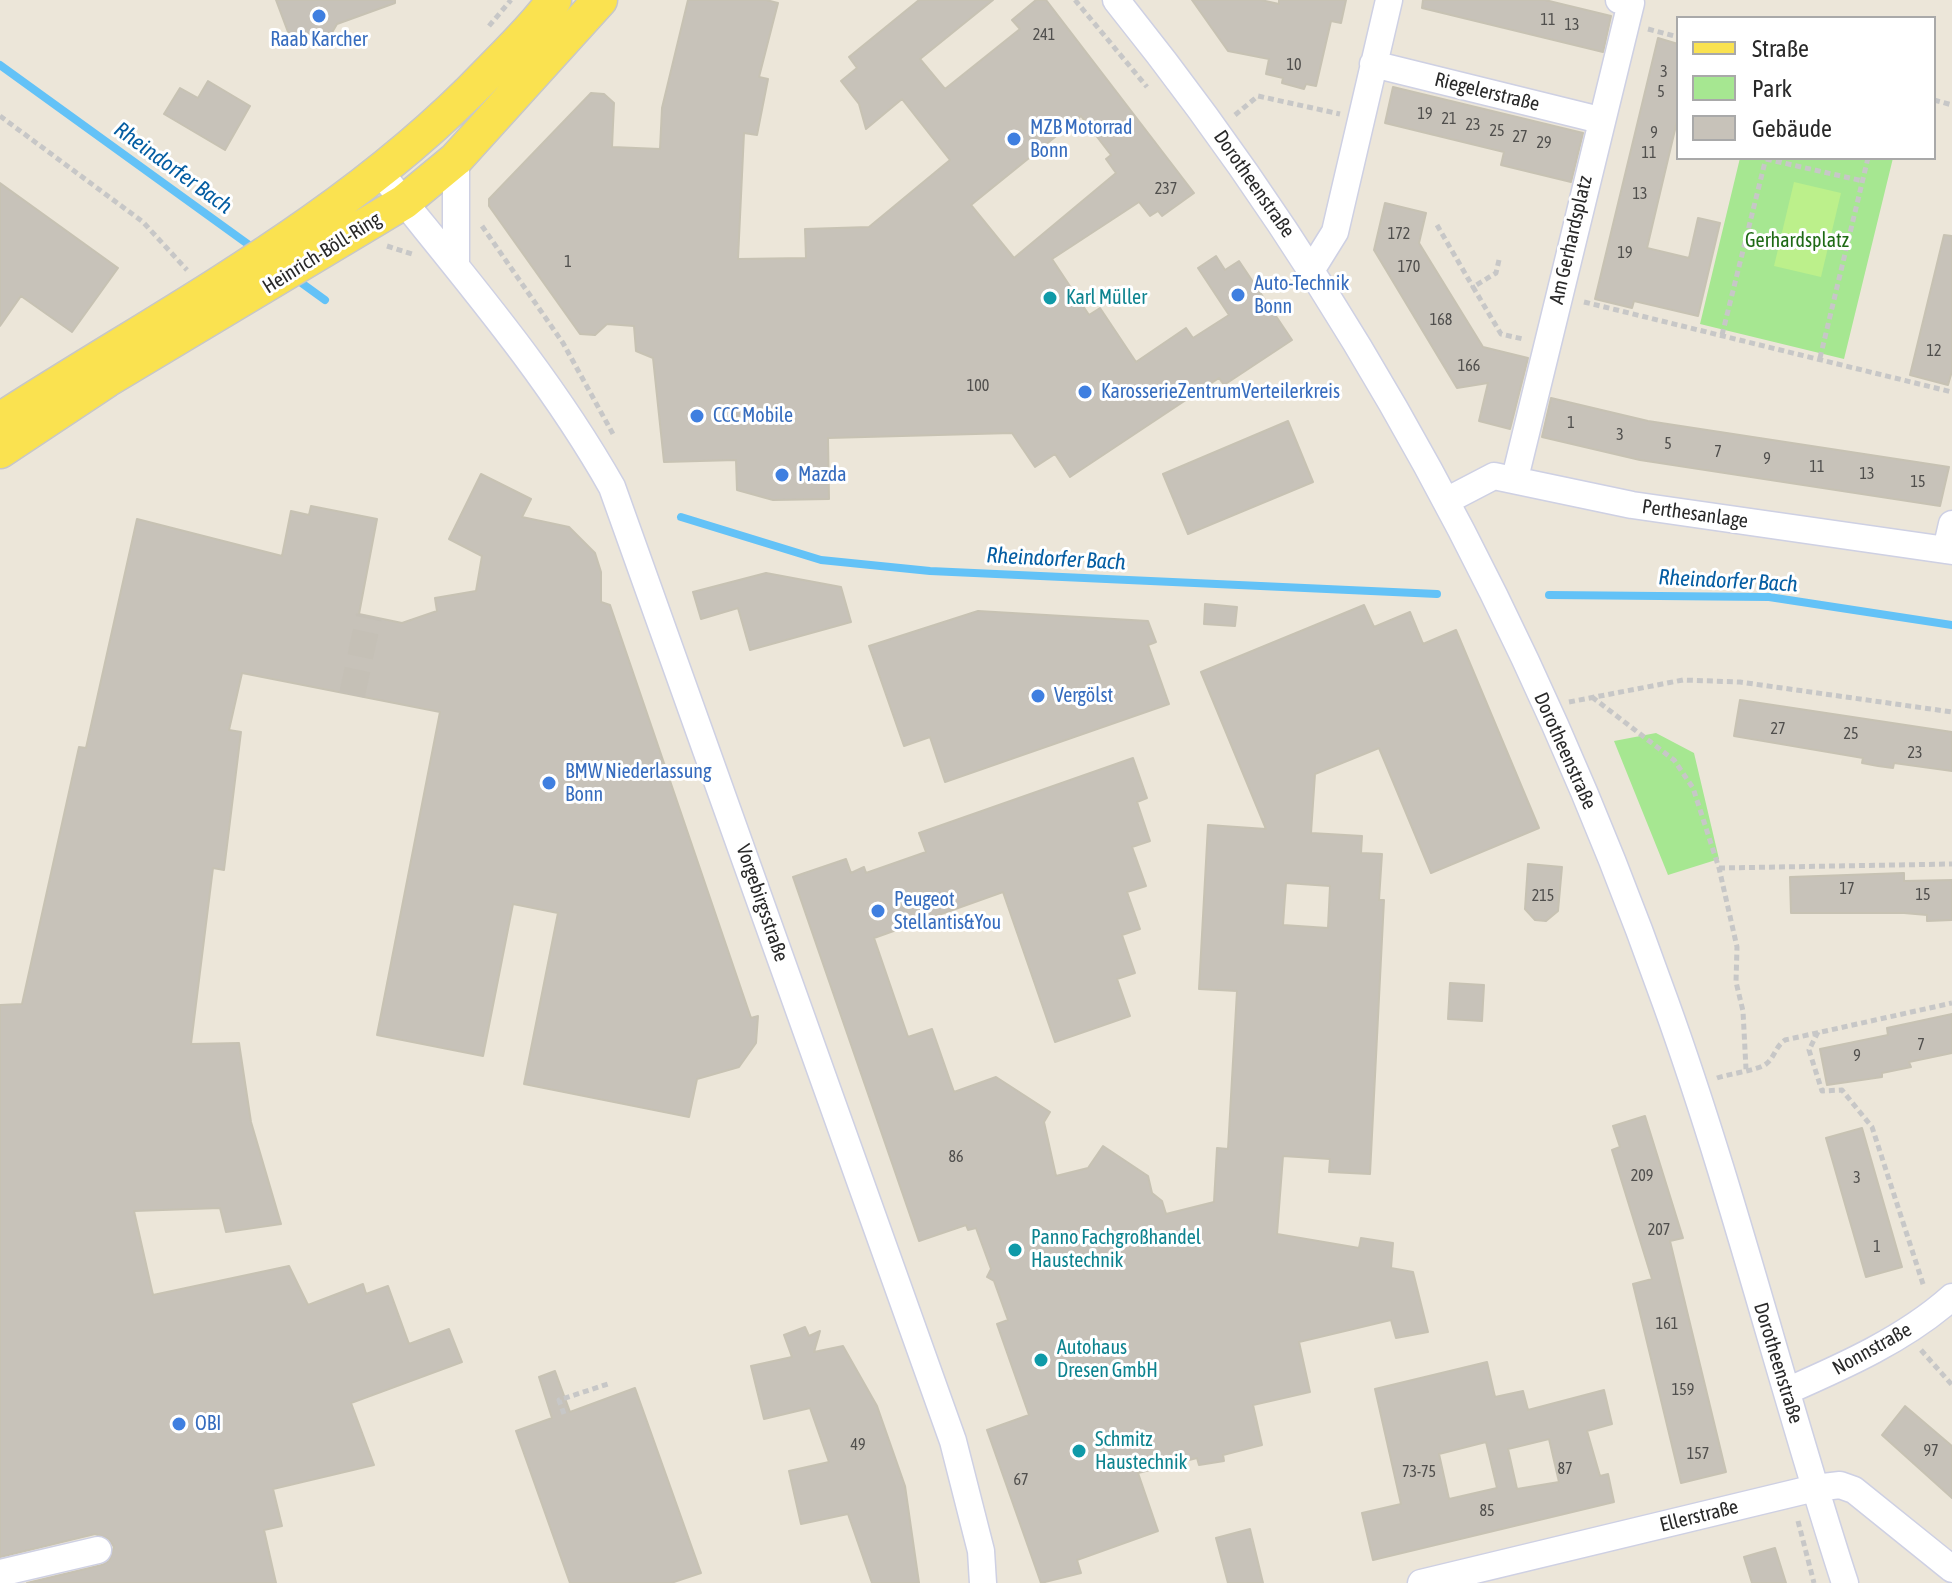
<!DOCTYPE html>
<meta charset="utf-8">
<style>
body{margin:0}
#map{position:relative;width:1952px;height:1583px;overflow:hidden;background:#ece6d9;font-family:"Asap Condensed",sans-serif}
canvas{display:block}
.legend{position:absolute;left:1676px;top:16px;width:260px;height:144px;box-sizing:border-box;background:#fff;border:2px solid #a9a9a9;margin:0;padding:10px 14px;list-style:none;font-size:24px;color:#292929}
.legend li{display:flex;align-items:center;gap:16px;height:40px}
.legend b{width:40px;border:2px solid #a9a9a9}
</style>
<div id="map">
<canvas width="1952" height="1583"></canvas>
<ul class="legend">
<li><b style="height:10px;background:#fae250"></b>Straße</li>
<li><b style="height:22px;background:#a6e791"></b>Park</li>
<li><b style="height:22px;background:#c7c2b9"></b>Gebäude</li>
</ul>
</div>
<script>
const ctx = document.querySelector('canvas').getContext('2d');
ctx.lineJoin = 'round';
function paint(path, color) { ctx.fillStyle = color; ctx.fill(path, 'evenodd'); }
function trace(path, color, width, dash) { ctx.strokeStyle = color; ctx.lineWidth = width; ctx.lineCap = dash ? 'butt' : 'round'; ctx.setLineDash(dash || []); ctx.stroke(path); }
function write(font, color, halo, rows, align = 'center') {
  ctx.font = font + ' "Asap Condensed",sans-serif'; ctx.lineWidth = 6; ctx.setLineDash([]); ctx.textBaseline = 'middle'; ctx.strokeStyle = halo; ctx.fillStyle = color; for (const [text, x, y, turn = 0] of rows) {
    ctx.save(); ctx.translate(x, y); ctx.rotate((+turn || 0) * Math.PI / 180); ctx.textAlign = isNaN(turn) ? turn : align; if (halo) ctx.strokeText(text, 0, 0); ctx.fillText(text, 0, 0); ctx.restore();
  }
}
paint(new Path2D(`
 M1740,158H1893L1844,359L1700,324Z
 M1656,733L1694,753L1719,859L1668,875L1614,741Z`), '#a6e791');
paint(new Path2D(`
 M1794,182L1841,193L1821,277L1774,266Z`), '#bcf08b');
trace(new Path2D(`
 M0,65L256,250
 M296,279L325,300
 M681,517L821,560L930,571L1437,594
 M1549,595L1769,597L1952,625`), '#63c2f7', 8);
const building = new Path2D(`
 M276,0H395V3L337,24L330,36L312,33L291,40Z
 M688,0H766L778,3L759,77L768,79L757,135L744,133L738,259L806,258L805,229L869,227L950,160L902,99L866,129L859,104L841,81L857,68L849,57L919,0H993L920,59L945,89L1020,29L1012,20L1036,0H1046L1194,193L1162,216L1158,211L1150,216L1139,202L1052,259L1089,315L1100,308L1136,362L1186,328L1193,338L1229,315L1198,268L1216,256L1225,270L1239,261L1292,340L1224,385L1219,378L1070,477L1055,454L1035,467L1012,433L828,438L829,499L773,500L737,490L736,460L664,462L653,358L636,351L634,326L607,324L595,335L580,334L489,206V199L591,93L604,94L614,103L612,147L660,149L662,108ZM1081,116L1111,155L1106,159L1116,173L1014,258L971,205Z
 M1192,0H1261L1279,4V0H1346L1341,23L1331,21L1316,86L1306,84L1304,89L1282,83L1283,78L1266,74L1269,59L1228,51Z
 M1423,0H1545L1611,16L1603,52L1422,8Z
 M1658,38L1678,44V117L1647,248L1689,258L1698,218L1720,223L1698,316L1634,301L1632,308L1595,299Z
 M208,81L250,106L225,150L164,114L180,88L198,98Z
 M1393,87L1583,133L1571,182L1501,165L1504,152L1385,123Z
 M0,183L118,268L72,332L21,296L0,326Z
 M1385,203L1426,213L1419,243L1483,347L1528,358L1510,429L1479,421L1488,383L1457,388L1374,250Z
 M1944,235L1952,236V371L1948,385L1910,375Z
 M1551,398L1648,421L1949,467L1940,506L1640,460L1542,437Z
 M1288,421L1313,482L1188,534L1163,474Z
 M481,474L531,499L522,517L569,527L595,553L601,572V602L610,605L751,1018L758,1016L756,1043L739,1067L697,1079L689,1117L524,1084L558,913L513,904L483,1056L377,1035L440,712L242,673L229,730L241,732L224,870L213,868L191,1044L239,1043L251,1122L281,1224L226,1232L220,1208L134,1211L153,1295L289,1266L308,1305L363,1284L366,1294L388,1286L409,1344L449,1329L462,1362L351,1403L374,1465L273,1489L282,1526L264,1530L276,1583H27L102,1565L109,1561L114,1547L109,1539L95,1534L0,1557V1005L22,1004L79,747L86,748L137,519L282,556L291,511L309,515L311,506L377,519L359,614L402,623L437,611L435,598L476,591L482,556L449,539Z
 M766,573L841,587L851,622L750,650L738,608L701,619L693,592Z
 M1205,604L1237,607L1235,626L1204,624Z
 M1364,605L1374,627L1410,612L1423,644L1456,630L1539,828L1431,873L1379,748L1315,774L1311,833L1362,836L1361,853L1382,854L1379,900H1384L1370,1174L1329,1172L1330,1159L1283,1156L1277,1234L1359,1248L1361,1238L1393,1243L1391,1268L1413,1272L1428,1332L1396,1338L1391,1320L1299,1342L1310,1392L1253,1405L1262,1445L1223,1455L1224,1461L1199,1465L1197,1458L1138,1473L1158,1531L1077,1560L1081,1573L1041,1583L987,1430L1029,1415L997,1324L1008,1320L994,1281L987,1277L991,1269L976,1228L968,1230L966,1225L919,1241L793,877L846,859L851,873L864,867L866,873L926,852L919,833L1133,758L1147,798L1137,802L1150,841L1132,847L1146,886L1127,892L1140,929L1122,935L1135,973L1117,979L1130,1016L1055,1042L1003,892L874,938L908,1037L932,1029L954,1092L996,1077L1050,1112L1044,1122L1056,1176L1088,1168L1103,1146L1148,1176L1152,1193L1162,1201L1166,1214L1214,1202L1217,1148L1228,1149L1237,991L1199,989L1208,825L1266,829L1201,672ZM1286,883L1330,886L1328,928L1283,925Z
 M978,611L1148,621L1156,642L1148,645L1169,704L945,782L930,737L904,746L869,646Z
 M1740,700L1952,732V771L1894,763L1893,768L1878,766L1862,763L1863,758L1734,736Z
 M1528,864L1562,867L1558,911L1546,921L1535,920L1525,909Z
 M1904,873V881L1952,880V920L1927,921V915L1904,913H1791L1790,877Z
 M1450,983L1484,985L1482,1021L1448,1019Z
 M1952,1014V1053L1909,1062L1911,1067L1882,1073V1077L1827,1085L1820,1049L1888,1035L1887,1028Z
 M1645,1116L1683,1238L1670,1241L1726,1472L1681,1483L1633,1284L1652,1279L1612,1150L1620,1147L1613,1126Z
 M1862,1128L1902,1267L1866,1277L1826,1138Z
 M805,1327L809,1336L820,1331L814,1352L843,1346L877,1406L905,1486L919,1583H872L848,1514L801,1524L789,1471L829,1462L810,1408L764,1419L751,1366L792,1357L784,1335Z
 M1487,1362L1495,1397L1523,1391L1528,1410L1604,1390L1612,1424L1587,1431L1600,1476L1608,1474L1614,1502L1373,1560L1362,1513L1401,1504L1375,1389ZM1549,1439L1559,1482L1517,1489L1508,1449ZM1486,1442L1497,1488L1449,1499L1439,1454Z
 M555,1371L570,1412L635,1388L701,1573L671,1583H570L516,1431L552,1418L539,1377Z
 M1905,1406L1952,1446V1498L1882,1435Z
 M1250,1529L1263,1583H1228L1216,1538Z
 M1775,1548L1786,1583H1752L1744,1557Z`);
paint(building, '#c7c2b9');
trace(building, '#c7c2b3', 2);
trace(new Path2D(`
 M352,695L369,616`), '#c5c0b6', 26, [26, 13]);
const minor = new Path2D(`
 M1116,0C1357,299 1537,640 1665,1001C1734,1192 1782,1390 1845,1583
 M1373,64L1600,120
 M380,172C462,275 547,372 612,487L953,1441L981,1551L983,1583
 M456,262V159
 M1312,269L1335,232L1389,0
 M1515,478L1631,3L1619,0
 M1446,501L1494,476L1632,505L1952,551
 M1946,550L1952,524
 M1787,1391C1844,1366 1905,1339 1952,1297
 M0,1573L98,1550
 M1421,1583L1815,1488L1840,1485L1854,1490L1952,1569`);
const major = new Path2D(`
 M0,420C169,311 348,220 489,72C511,49 535,27 554,0
 M0,451L107,380L404,202L456,159L600,0`);
trace(minor, '#ced0e3', 29);
trace(major, '#c7c7c7', 37);
trace(new Path2D(`
 M1075,0L1147,87
 M489,26L511,0
 M1648,29L1678,37
 M1934,100L1952,105
 M1235,115L1258,96L1340,114
 M0,116L143,222L187,270
 M1766,159L1863,181
 M1437,225L1473,287
 M482,226L563,343L613,434
 M387,246L412,254
 M1499,260L1496,273L1473,287L1501,334L1523,339
 M1584,302L1952,392
 M1722,335L1766,158
 M1820,358L1868,158
 M1592,697L1674,760L1693,788L1719,868L1737,947L1736,982L1743,1011L1746,1069
 M1569,702L1683,680L1740,682L1952,712
 M1719,868L1952,864
 M1818,1032L1809,1050L1822,1091L1842,1090L1872,1127L1924,1287
 M1717,1078C1728,1074 1759,1070 1766,1064C1775,1057 1775,1047 1785,1040L1952,1003
 M1921,1350L1952,1385
 M564,1414L559,1400L611,1383
 M1798,1521L1814,1583`), '#c7c7c7', 5, [6, 4]);
trace(minor, '#fff', 26);
trace(major, '#fae250', 34);
for (const [x, y, r, color] of [
 [319,16,8,"#3f7fe0"],
 [1014,139,8,"#3f7fe0"],
 [1238,295,8,"#3f7fe0"],
 [1050,298,8,"#0f9aa8"],
 [1085,392,8,"#3f7fe0"],
 [697,416,8,"#3f7fe0"],
 [782,475,8,"#3f7fe0"],
 [1038,696,8,"#3f7fe0"],
 [549,783,8,"#3f7fe0"],
 [878,911,8,"#3f7fe0"],
 [1015,1250,8,"#0f9aa8"],
 [1041,1360,8,"#0f9aa8"],
 [179,1424,8,"#3f7fe0"],
 [1079,1451,8,"#0f9aa8"]
]) { const dot = new Path2D(); dot.arc(x, y, r, 0, 2 * Math.PI); ctx.fillStyle = color; ctx.fill(dot); trace(dot, '#fff', 3); }
write('16px', '#504f4d', null, [
 ["11",1548,20],
 ["13",1572,25],
 ["241",1044,35],
 ["10",1294,65],
 ["3",1664,72],
 ["5",1661,92],
 ["19",1425,114],
 ["21",1449,119],
 ["23",1473,125],
 ["25",1497,131],
 ["9",1654,133],
 ["27",1520,137],
 ["29",1544,143],
 ["11",1649,153],
 ["237",1166,189],
 ["13",1640,194],
 ["172",1399,234],
 ["19",1625,253],
 ["1",568,262],
 ["170",1409,267],
 ["168",1441,320],
 ["12",1934,351],
 ["166",1469,366],
 ["100",978,386],
 ["1",1571,423],
 ["3",1620,435],
 ["5",1668,444],
 ["7",1718,452],
 ["9",1767,459],
 ["11",1817,467],
 ["13",1867,474],
 ["15",1918,482],
 ["27",1778,729],
 ["25",1851,734],
 ["23",1915,753],
 ["17",1847,889],
 ["15",1923,895],
 ["215",1543,896],
 ["7",1921,1045],
 ["9",1857,1056],
 ["86",956,1157],
 ["209",1642,1176],
 ["3",1857,1178],
 ["207",1659,1230],
 ["1",1877,1247],
 ["161",1667,1324],
 ["159",1683,1390],
 ["49",858,1445],
 ["97",1931,1451],
 ["157",1698,1454],
 ["87",1565,1469],
 ["73-75",1419,1472],
 ["67",1021,1480],
 ["85",1487,1511]
]);
write('20px', '#366cbe', '#fff', [
 ["Raab Karcher",319,40,"center"],
 ["MZB Motorrad",1030,128],
 ["Bonn",1030,151],
 ["Auto-Technik",1254,284],
 ["Bonn",1254,307],
 ["KarosserieZentrumVerteilerkreis",1101,392],
 ["CCC Mobile",713,416],
 ["Mazda",798,475],
 ["Vergölst",1054,696],
 ["BMW Niederlassung",565,772],
 ["Bonn",565,795],
 ["Peugeot",894,900],
 ["Stellantis&You",894,923],
 ["OBI",195,1424]
], 'left');
write('20px', '#292929', '#fff', [
 ["Riegelerstraße",1487,92,14],
 ["Dorotheenstraße",1254,184,55],
 ["Am Gerhardsplatz",1571,240,-77],
 ["Heinrich-Böll-Ring",322,253,-32],
 ["Perthesanlage",1695,514,8],
 ["Dorotheenstraße",1565,751,66],
 ["Vorgebirgsstraße",762,903,71],
 ["Nonnstraße",1872,1349,-29],
 ["Dorotheenstraße",1778,1363,73],
 ["Ellerstraße",1699,1516,-14]
]);
write('20px', '#1e6a14', '#fff', [
 ["Gerhardsplatz",1797,241]
]);
write('20px', '#0d838f', '#fff', [
 ["Karl Müller",1066,298],
 ["Panno Fachgroßhandel",1031,1238],
 ["Haustechnik",1031,1261],
 ["Autohaus",1057,1348],
 ["Dresen GmbH",1057,1371],
 ["Schmitz",1095,1440],
 ["Haustechnik",1095,1463]
], 'left');
write('italic 22px', '#045da2', '#fff', [
 ["Rheindorfer Bach",173,168,36],
 ["Rheindorfer Bach",1056,559,3],
 ["Rheindorfer Bach",1728,581,3]
]);
</script>
